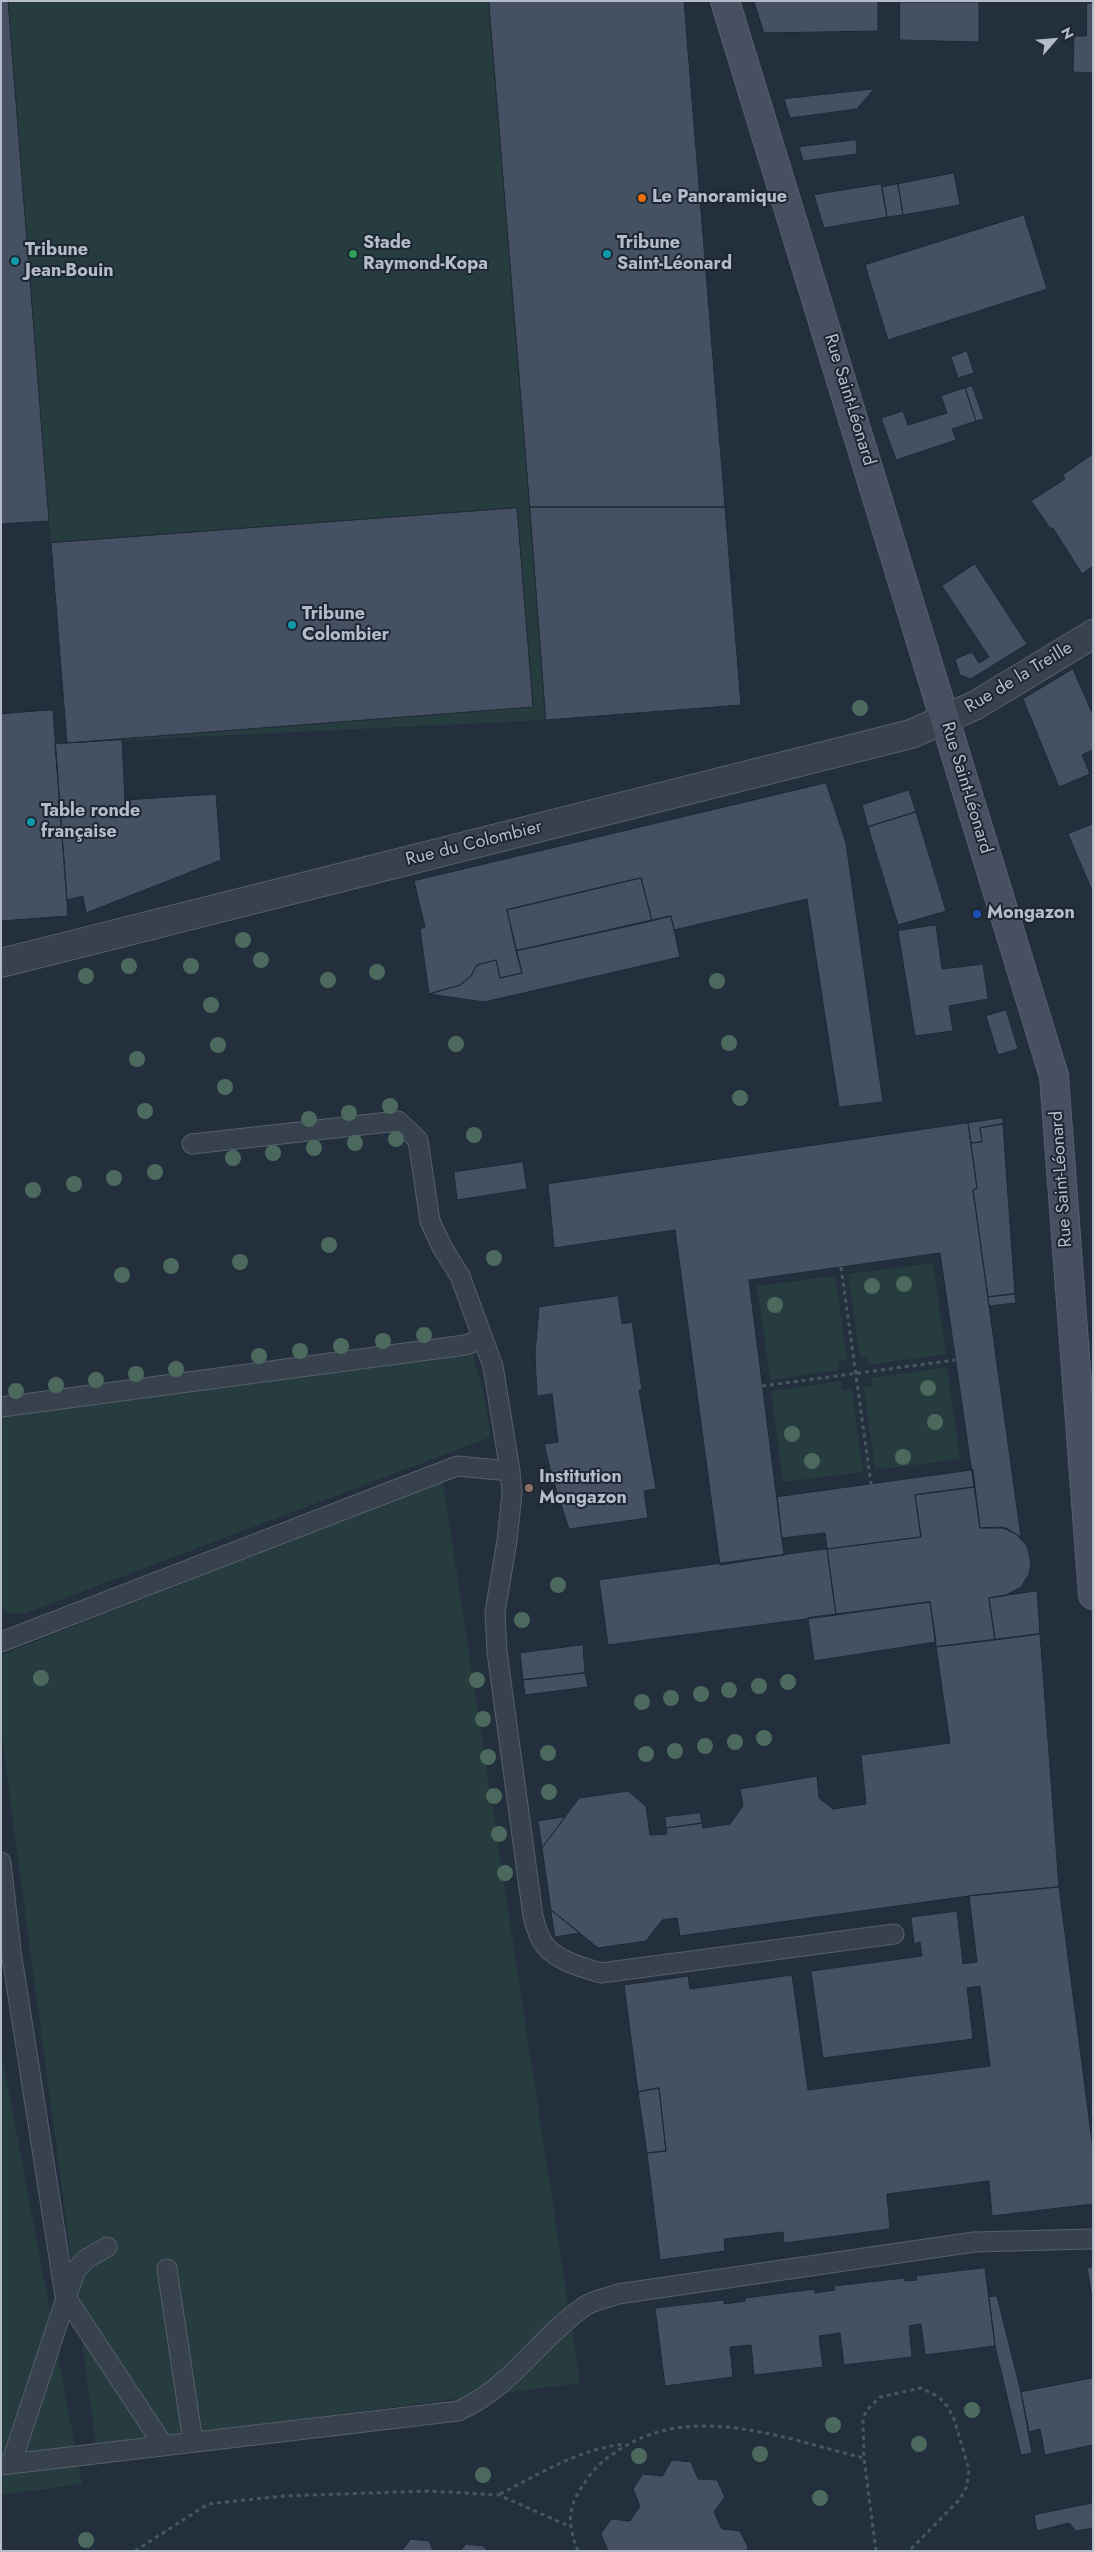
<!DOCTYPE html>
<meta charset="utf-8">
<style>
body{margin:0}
#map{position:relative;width:1094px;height:2552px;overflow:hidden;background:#242f3e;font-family:Jost,sans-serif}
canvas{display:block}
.frame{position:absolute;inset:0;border:2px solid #b4bcc9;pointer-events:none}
.north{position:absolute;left:1029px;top:15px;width:50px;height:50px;-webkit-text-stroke:4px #1d2633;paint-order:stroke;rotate:63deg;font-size:14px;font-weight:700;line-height:20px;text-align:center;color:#b4bcc9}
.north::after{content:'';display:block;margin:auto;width:18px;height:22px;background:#b4bcc9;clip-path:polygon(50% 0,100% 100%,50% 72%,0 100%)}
</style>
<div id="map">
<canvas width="1094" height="2552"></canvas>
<div class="frame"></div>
<div class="north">N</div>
</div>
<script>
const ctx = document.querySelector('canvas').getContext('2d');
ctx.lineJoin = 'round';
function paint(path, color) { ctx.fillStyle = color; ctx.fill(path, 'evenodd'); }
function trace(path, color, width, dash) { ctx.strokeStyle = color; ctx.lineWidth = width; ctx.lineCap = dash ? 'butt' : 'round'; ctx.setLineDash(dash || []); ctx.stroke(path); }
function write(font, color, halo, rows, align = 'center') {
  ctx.font = font + ' Jost,sans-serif'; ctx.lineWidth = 4; ctx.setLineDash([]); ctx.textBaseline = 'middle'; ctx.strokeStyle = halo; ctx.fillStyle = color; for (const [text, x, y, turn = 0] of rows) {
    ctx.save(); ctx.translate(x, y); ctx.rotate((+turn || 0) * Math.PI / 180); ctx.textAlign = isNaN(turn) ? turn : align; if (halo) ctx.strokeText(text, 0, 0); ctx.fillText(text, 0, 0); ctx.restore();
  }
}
paint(new Path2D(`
 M1,1H684L741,705L546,720L67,743L49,521L1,524Z
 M933,1263L946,1354L869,1365L868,1357L860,1358L848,1274Z
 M835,1276L847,1359L839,1361L840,1370L770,1380L757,1286Z
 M472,1351L484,1395L491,1437L26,1613H6L1,1609V1416Z
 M947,1367L960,1459L875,1470L864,1387L872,1386L871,1378Z
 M841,1381L843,1390L852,1389L863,1472L783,1482L771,1391Z
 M443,1482L580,2383L96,2445L1,1730V1655L184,1583L215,1568L255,1555Z
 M1,2049L82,2484L1,2495Z`), '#263c3f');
const building = new Path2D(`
 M1,1H8L49,521L1,524Z
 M489,1H684L725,507H530Z
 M754,1H878V31L764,33Z
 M900,2H979V42L900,40Z
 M1087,3H1093V73L1073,72L1074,36H1086Z
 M874,89L857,109L790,118L784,99Z
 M856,140L857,154L803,161L799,147Z
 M954,173L960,205L903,215L898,184Z
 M881,184L887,217L824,228L814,195Z
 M898,184L903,215L887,217L882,187Z
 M1024,215L1047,289L888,340L865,265Z
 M967,351L974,373L958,378L951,357Z
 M972,386L984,419L976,421L965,388Z
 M965,388L976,421L952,429L956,440L896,460L881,418L903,411L908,425L947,413L941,396Z
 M1093,454V566L1082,574L1053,528H1050L1031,501L1065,479L1063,475Z
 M530,507H725L741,705L546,720Z
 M517,508L533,707L67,743L51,543Z
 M975,564L1027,644L971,679L960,675L955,659L972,652L979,663L989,657L942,586Z
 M1073,669L1093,715V750L1082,755L1090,774L1059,787L1023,699Z
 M53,710L68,916L1,921V714Z
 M122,740L125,800L216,794L221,860L86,913L83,896L67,900L55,744Z
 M826,783L846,843L883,1102L839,1107L807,899L674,930L671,916L652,921L641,878L507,910L522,973L500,978L496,960L477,965L471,976L460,985L429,994L420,929L425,927L414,881Z
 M909,790L916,812L868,827L862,805Z
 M916,812L946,911L898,925L868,827Z
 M1093,824V893L1068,834Z
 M641,878L652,921L516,951L507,910Z
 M671,916L680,957L484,1002L429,994L460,985L471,976L477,965L496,960L500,978L522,973L516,951Z
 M936,925L942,969L983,964L988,999L949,1006L953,1031L915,1036L898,931Z
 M1006,1010L1018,1049L998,1055L986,1016Z
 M1003,1118V1124L980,1128L982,1142L971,1143L968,1123Z
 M968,1123L977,1188L973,1190L1021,1537L1006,1528H980L940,1253L749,1280L784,1555L720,1565L675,1230L554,1248L548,1184Z
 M1003,1124L1015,1294L988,1297L973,1190L977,1188L971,1143L982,1142L980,1128Z
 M523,1162L527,1189L457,1200L454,1172Z
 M1015,1294L1016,1303L989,1306L988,1297Z
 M618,1296L622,1324L632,1322L642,1390H639L656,1489L644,1491L648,1518L569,1529L552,1477L544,1444L558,1442L552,1394L537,1396L535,1354L539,1307Z
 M973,1470L975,1487L915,1495L921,1537L827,1549L825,1533L782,1538L777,1497Z
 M975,1487L980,1528L1001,1527L1016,1534L1027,1546L1031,1563L1029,1574L1021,1587L1004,1596L989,1598L995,1640L936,1647L930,1602L836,1615L827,1549L921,1537L915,1495Z
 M827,1549L836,1615L608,1645L599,1580Z
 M1037,1591L1040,1634L995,1640L989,1598Z
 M930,1602L936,1642L814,1661L808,1618Z
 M1040,1634L1059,1887L969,1896L680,1936L677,1918L662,1920L646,1941L598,1948L551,1910L542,1848L579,1798L628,1791L646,1806L650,1835L667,1834L666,1828L702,1823L703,1828L730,1824L743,1806L740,1789L817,1776L819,1798L833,1809L866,1804L861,1755L950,1743L936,1647Z
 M583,1645L585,1673L523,1680L520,1653Z
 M585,1673L588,1687L525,1695L523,1680Z
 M700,1813L702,1823L666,1828L665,1817Z
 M565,1817L542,1848L538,1821Z
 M1059,1887L1093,2149V2204L992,2216L989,2181L887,2194L890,2229L784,2243L783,2232L724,2239L725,2251L660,2260L647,2153L666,2151L659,2088L638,2092L624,1985L688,1976L690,1989L792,1975L808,2090L990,2066L980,1986L967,1988L973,2039L823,2058L811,1971L922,1956L920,1942L914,1944L911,1917L957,1911L963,1964L977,1962L969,1896Z
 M551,1910L580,1933L555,1937Z
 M659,2088L666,2151L647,2153L638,2092Z
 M1093,2267V2304L1087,2268Z
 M985,2268L995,2346L925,2355L921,2324L909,2326L912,2357L844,2365L840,2333L819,2336L823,2367L754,2375L751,2345L730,2347L733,2377L665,2386L655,2308L724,2300V2304L745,2301V2298L814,2289L815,2293L835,2290L834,2286L904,2278L905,2281L917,2280L916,2276Z
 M997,2296L1021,2392L1032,2453L1021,2455L995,2346L989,2297Z
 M1093,2378V2445L1045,2455L1040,2429L1029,2432L1021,2392Z
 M672,2460L691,2462L698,2479L717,2480L725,2497L714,2512L722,2529L740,2531L748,2547L746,2551H608L601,2534L611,2519L630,2521L640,2506L633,2489L643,2474L662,2476Z
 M1093,2503V2528L1076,2531L1069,2523L1037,2531L1034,2515Z
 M411,2539L429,2541L433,2551H402Z
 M466,2544L484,2546L487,2551H461Z`);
paint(building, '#455162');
trace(building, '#1f2835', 1);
const lane = new Path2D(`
 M192,1144L398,1121L418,1140L430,1221L442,1247L460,1276L493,1366L510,1471L512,1493L507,1541L495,1612L497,1652L533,1916C535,1924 537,1932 541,1939C550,1959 581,1967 601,1973L894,1934
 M1,1407L465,1345L483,1339
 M1,1642L457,1466L510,1471
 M1,1862L11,1951L65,2296L164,2446
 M167,2269L193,2442
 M11,2464L75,2271L86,2259L107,2247
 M1,2465L458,2411C511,2388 539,2338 585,2306C594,2300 607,2298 618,2294L974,2242L1089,2239`);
const street = new Path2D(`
 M1,963L911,734L976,705L1093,634`);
const secondary = new Path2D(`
 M725,1L1054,1076L1093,1595`);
trace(lane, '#565f6c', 21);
trace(street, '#565f6c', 30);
trace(secondary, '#565f6c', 30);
trace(new Path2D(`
 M841,1267L871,1484
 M762,1386L955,1360
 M500,2494C541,2473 579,2449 625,2444
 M135,2551L208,2504L283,2496L429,2491L499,2495L571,2527
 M578,2551C565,2519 569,2504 588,2478C595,2467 605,2459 616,2452C690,2400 785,2439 864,2458
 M876,2551L864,2458L863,2421L866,2411L880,2397L921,2388L939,2397L947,2406L953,2416L969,2469L967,2486L960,2499L909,2551`), '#44595c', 3, [4, 4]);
trace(lane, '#38414e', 19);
trace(street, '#38414e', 28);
trace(secondary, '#465061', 28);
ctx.fillStyle = '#4b6a5d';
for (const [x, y] of [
 [860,708],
 [243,940],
 [261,960],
 [129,966],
 [191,966],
 [377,972],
 [86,976],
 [328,980],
 [717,981],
 [211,1005],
 [729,1043],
 [456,1044],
 [218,1045],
 [137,1059],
 [225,1087],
 [740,1098],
 [390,1106],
 [145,1111],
 [349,1113],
 [309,1119],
 [474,1135],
 [396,1139],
 [355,1143],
 [314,1148],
 [273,1153],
 [233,1158],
 [155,1172],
 [114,1178],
 [74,1184],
 [33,1190],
 [329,1245],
 [494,1258],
 [240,1262],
 [171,1266],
 [122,1275],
 [904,1284],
 [872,1286],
 [775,1305],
 [424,1335],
 [383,1341],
 [341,1346],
 [300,1351],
 [259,1356],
 [176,1369],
 [136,1374],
 [96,1380],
 [56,1385],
 [928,1388],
 [16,1391],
 [935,1422],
 [792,1434],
 [903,1457],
 [812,1461],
 [558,1585],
 [522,1620],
 [41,1678],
 [477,1680],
 [788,1682],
 [759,1686],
 [729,1690],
 [701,1694],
 [671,1698],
 [642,1702],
 [483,1719],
 [764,1738],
 [735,1742],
 [705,1746],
 [675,1751],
 [548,1753],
 [646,1754],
 [488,1757],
 [549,1792],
 [494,1796],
 [499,1834],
 [505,1873],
 [972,2410],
 [833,2425],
 [919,2444],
 [760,2454],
 [639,2456],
 [483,2475],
 [820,2498],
 [86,2540]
]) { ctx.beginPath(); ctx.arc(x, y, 8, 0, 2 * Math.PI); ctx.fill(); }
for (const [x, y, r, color] of [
 [642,198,5,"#e8710a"],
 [353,254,5,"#2e9e5b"],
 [607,254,5,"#0f9aa8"],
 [15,261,5,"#0f9aa8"],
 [292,625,5,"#0f9aa8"],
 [31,822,5,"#0f9aa8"],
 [977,914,5,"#1a4fb4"],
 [529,1488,5,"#8d6e63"]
]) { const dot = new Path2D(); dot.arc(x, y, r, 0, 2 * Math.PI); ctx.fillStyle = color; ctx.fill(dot); trace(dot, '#1d2633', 2); }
write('bold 18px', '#b4bcc9', '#1d2633', [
 ["Le Panoramique",652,198],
 ["Stade",363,244],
 ["Raymond-Kopa",363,265],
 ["Tribune",617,244],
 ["Saint-Léonard",617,265],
 ["Tribune",25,251],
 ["Jean-Bouin",25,272],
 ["Tribune",302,615],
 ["Colombier",302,636],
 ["Table ronde",41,812],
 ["française",41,833],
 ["Mongazon",987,914],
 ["Institution",539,1478],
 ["Mongazon",539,1499]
], 'left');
write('18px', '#b4bcc9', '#1d2633', [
 ["Rue Saint-Léonard",849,400,73],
 ["Rue de la Treille",1019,678,-31],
 ["Rue Saint-Léonard",966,788,73],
 ["Rue du Colombier",474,844,-14],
 ["Rue Saint-Léonard",1062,1179,-94]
]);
</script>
